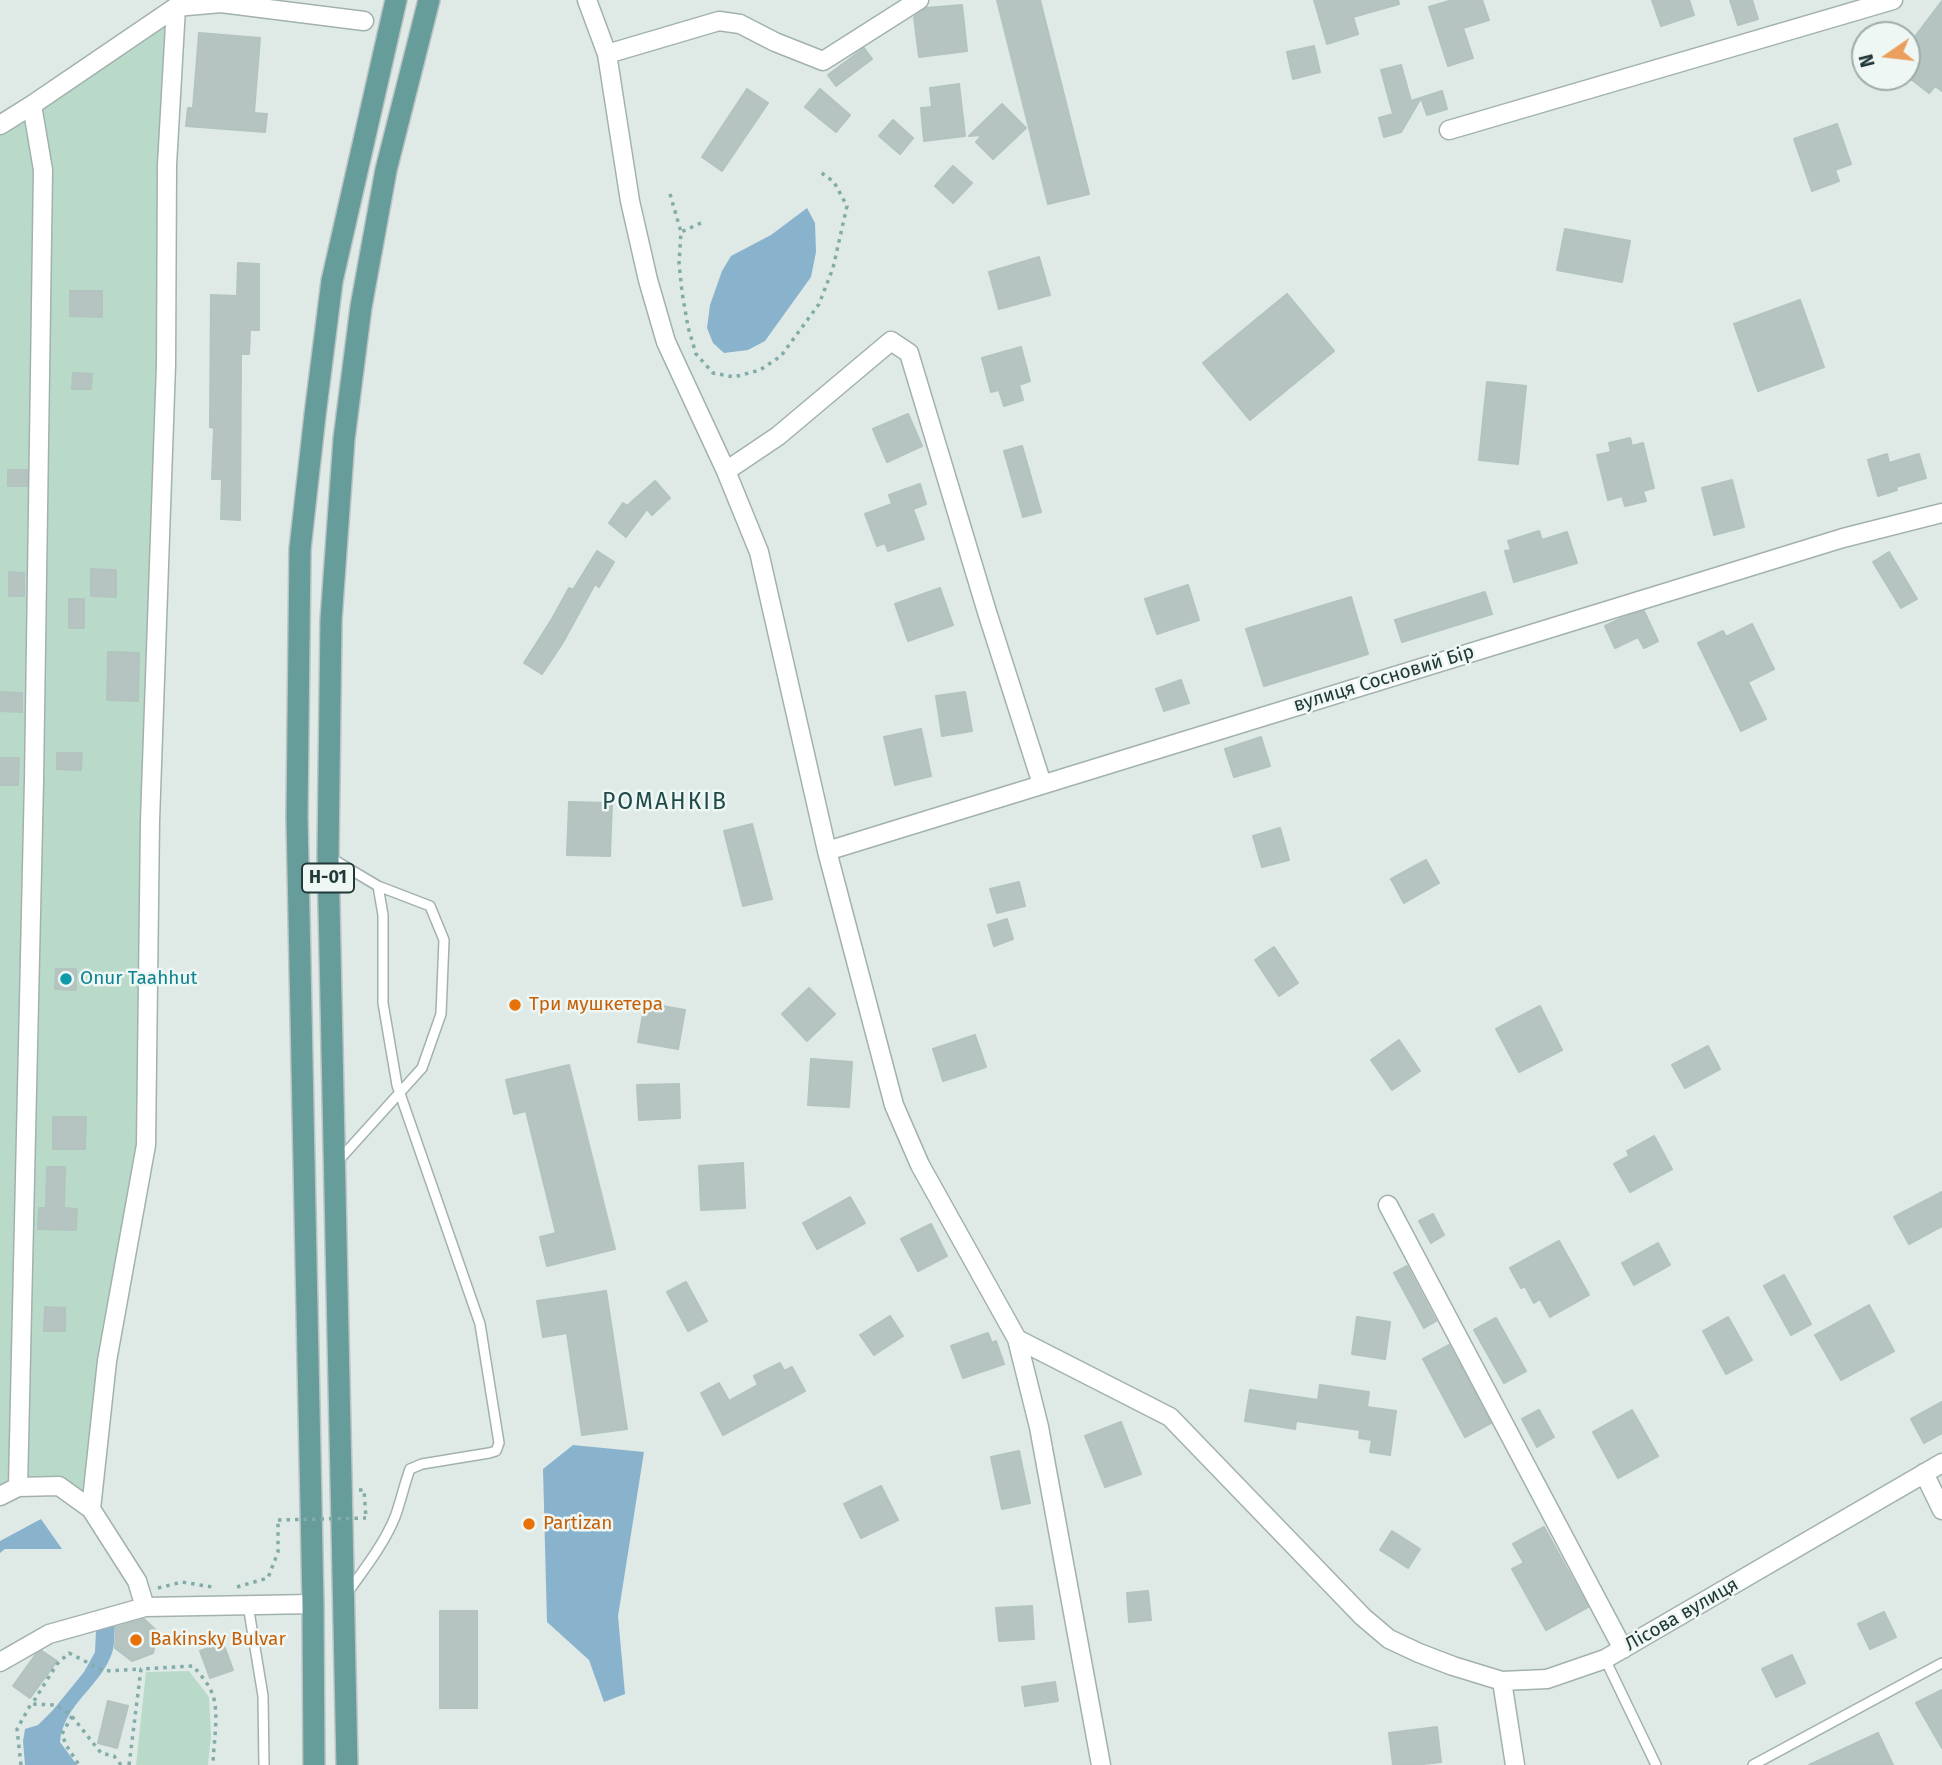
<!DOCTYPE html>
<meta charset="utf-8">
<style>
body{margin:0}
#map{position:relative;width:1942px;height:1765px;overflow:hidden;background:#dfeae7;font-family:"Fira Sans",sans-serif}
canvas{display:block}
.north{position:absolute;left:1851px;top:21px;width:70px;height:70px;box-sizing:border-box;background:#eff7f5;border:2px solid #9daba9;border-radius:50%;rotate:256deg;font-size:19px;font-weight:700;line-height:28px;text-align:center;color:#213938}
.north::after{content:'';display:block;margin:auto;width:24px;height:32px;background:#eb9f5c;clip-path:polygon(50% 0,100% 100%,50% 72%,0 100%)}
</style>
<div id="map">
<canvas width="1942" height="1765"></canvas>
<div class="north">N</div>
</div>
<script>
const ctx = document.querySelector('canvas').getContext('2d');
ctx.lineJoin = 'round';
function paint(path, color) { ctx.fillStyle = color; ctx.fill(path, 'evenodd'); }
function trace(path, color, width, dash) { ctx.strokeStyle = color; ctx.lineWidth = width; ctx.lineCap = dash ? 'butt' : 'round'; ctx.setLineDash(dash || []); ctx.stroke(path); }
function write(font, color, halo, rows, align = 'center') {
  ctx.font = font + ' "Fira Sans",sans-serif'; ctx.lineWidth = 5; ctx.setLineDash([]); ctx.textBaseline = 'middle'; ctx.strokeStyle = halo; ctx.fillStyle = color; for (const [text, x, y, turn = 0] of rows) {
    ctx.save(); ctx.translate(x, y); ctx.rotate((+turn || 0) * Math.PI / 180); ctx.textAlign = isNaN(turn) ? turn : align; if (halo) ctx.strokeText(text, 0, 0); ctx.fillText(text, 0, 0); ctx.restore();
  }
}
paint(new Path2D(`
 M176,7L146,1145L93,1491L19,1487L0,1496V125Z
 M189,1671L209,1697L211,1736L208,1765H136L146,1672Z`), '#b9dac9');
paint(new Path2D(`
 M807,208L815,223L816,252L811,277L765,341L748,350L724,353L713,343L707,328L710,305L722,271L731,256L771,235Z
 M573,1445L644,1452L618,1616L625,1694L604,1702L589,1660L547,1622L543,1469Z
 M41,1519L62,1549H5L0,1553V1541Z
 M115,1625C114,1634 115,1645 112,1653C101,1686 63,1705 60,1742L77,1765H25L23,1741L25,1729L38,1725L53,1710L84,1672L95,1652L96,1630Z`), '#89b3cd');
const building = new Path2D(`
 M997,0H1040L1089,194L1048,204Z
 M1314,0H1398L1399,4L1353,17L1358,34L1327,44Z
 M1452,0H1482L1489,20L1463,28L1473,58L1448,66L1429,7Z
 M1652,0H1689L1694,15L1661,26Z
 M1730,0H1752L1758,19L1738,25Z
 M1942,1V91L1935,86L1929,93L1907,76V47Z
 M962,5L967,51L919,57L914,17L926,8Z
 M199,33L260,38L254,113L267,114L265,132L186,126L188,108H193Z
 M1314,46L1320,72L1293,79L1287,52Z
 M864,48L872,59L836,86L828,75Z
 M1401,65L1411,101L1442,91L1447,109L1427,115L1421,98L1401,132L1384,137L1379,118L1393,114L1381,70Z
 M959,84L965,136L924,141L921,108L932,107L930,88Z
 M747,89L768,103L722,171L702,157Z
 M820,89L850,115L836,132L805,107Z
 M1002,104L1026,128L993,159L976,142L982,135L969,136Z
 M893,120L913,138L900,154L879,136Z
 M1837,124L1851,164L1835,170L1839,181L1812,191L1794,139Z
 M953,166L972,183L953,203L935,186Z
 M1565,229L1630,241L1622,282L1557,270Z
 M1039,257L1050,295L999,309L989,272Z
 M238,263L259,264V330H250L249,354H241L240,520L221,519L222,479H212L214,428L210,427L211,295L237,296Z
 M70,291H102V317L70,316Z
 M1287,294L1334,351L1250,420L1203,363Z
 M1800,300L1824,367L1758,391L1734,324Z
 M1021,347L1030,381L1019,385L1023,400L1004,406L999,390L991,392L982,358Z
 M73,373L92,374L91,389H72Z
 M1487,382L1526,386L1518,464L1479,460Z
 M908,414L922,446L887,462L873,429Z
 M1630,438L1632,446L1643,443L1654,488L1643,491L1646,501L1625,506L1622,496L1608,500L1597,455L1611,452L1609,443Z
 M1022,446L1041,512L1023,517L1004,451Z
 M1887,454L1889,463L1919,454L1926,478L1896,487L1897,490L1878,496L1868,460Z
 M8,470H27V486H8Z
 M1732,480L1744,527L1714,535L1702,488Z
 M655,481L670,498L652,515L647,509L626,537L609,523L623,503L627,506Z
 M920,484L926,504L913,509L924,539L888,551L885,543L877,546L865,514L892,504L889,495Z
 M1539,531L1542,540L1567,532L1577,563L1514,582L1505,551L1511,550L1508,541Z
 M597,551L614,562L599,587L595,584L562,644L542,674L524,663L552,619L569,588L573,590Z
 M1889,552L1917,599L1901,608L1873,562Z
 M91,569L116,570V597L91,596Z
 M9,572L24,573V596H9Z
 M1188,585L1199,620L1157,634L1145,599Z
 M940,588L953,625L908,641L895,604Z
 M1485,592L1492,614L1402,642L1395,620Z
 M1351,597L1368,654L1264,686L1246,629Z
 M69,599H84V628H69Z
 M1644,611L1658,641L1644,648L1638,637L1615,648L1605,626L1622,618Z
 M1752,624L1774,669L1748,682L1766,719L1741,731L1698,643L1723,631L1726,637Z
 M108,652L139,653L138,701L107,700Z
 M1181,680L1189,703L1164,711L1156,689Z
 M0,692L22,693V712L0,711Z
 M965,692L972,731L942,736L936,696Z
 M921,729L931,776L895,785L884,737Z
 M1261,737L1270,766L1234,777L1225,749Z
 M57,753H82L81,770L57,769Z
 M0,758H19L18,785H0Z
 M569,802L612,803L610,856L567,855Z
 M752,824L772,899L743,906L724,831Z
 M1280,828L1289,860L1262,867L1253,836Z
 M1426,860L1439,883L1404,903L1391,879Z
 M1019,882L1025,906L997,913L990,889Z
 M1007,919L1013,939L994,946L988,925Z
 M1274,947L1298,983L1279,996L1255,960Z
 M56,969H76V990L55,989Z
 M809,988L835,1014L807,1041L782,1014Z
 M645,1003L685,1010L678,1049L638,1042Z
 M1540,1006L1562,1050L1519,1072L1496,1029Z
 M975,1035L986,1067L943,1081L933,1049Z
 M1399,1040L1420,1071L1392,1090L1371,1060Z
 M1708,1046L1720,1069L1685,1088L1672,1065Z
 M811,1059L852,1062L849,1107L808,1105Z
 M569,1065L615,1249L547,1266L540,1237L556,1233L526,1111L514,1114L506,1080Z
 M679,1084L680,1118L639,1120L637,1085Z
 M53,1117H86L85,1149H53Z
 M1654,1136L1672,1169L1630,1192L1614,1164L1629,1156L1627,1151Z
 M743,1163L745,1208L701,1210L699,1166Z
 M47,1167H65L64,1208L77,1209L76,1230L38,1229L39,1208H46Z
 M1942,1192V1226L1909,1244L1894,1217Z
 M850,1197L865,1223L817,1249L803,1223Z
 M1433,1214L1444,1235L1431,1243L1419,1221Z
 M931,1224L947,1256L918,1271L901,1239Z
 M1559,1241L1589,1295L1550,1317L1540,1299L1534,1303L1525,1286L1521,1288L1510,1268Z
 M1658,1243L1670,1265L1634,1285L1622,1263Z
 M1407,1266L1436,1321L1424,1328L1394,1273Z
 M1784,1275L1811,1324L1791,1335L1764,1286Z
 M686,1282L707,1321L688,1331L667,1292Z
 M606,1291L627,1429L582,1435L567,1333L543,1337L537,1301Z
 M1869,1305L1894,1351L1841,1380L1815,1335Z
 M45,1307L65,1308V1331H44Z
 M890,1316L903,1336L874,1355L860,1335Z
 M1357,1317L1390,1322L1385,1359L1352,1354Z
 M1728,1317L1752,1360L1726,1374L1703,1331Z
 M1496,1318L1526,1371L1504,1383L1474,1330Z
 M988,1333L992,1343L996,1341L1004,1364L963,1378L951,1346Z
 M1449,1345L1491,1423L1465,1437L1423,1359Z
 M780,1363L784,1371L792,1367L805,1391L723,1435L701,1393L719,1383L729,1401L758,1385L754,1376Z
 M1320,1385L1369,1392L1367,1407L1396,1411L1390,1455L1370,1452L1372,1440L1359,1438L1360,1430L1296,1421L1295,1429L1245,1421L1250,1390L1318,1400Z
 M1942,1402V1433L1924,1443L1911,1419Z
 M1539,1410L1554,1437L1537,1447L1522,1419Z
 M1632,1410L1658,1456L1618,1478L1593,1432Z
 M1121,1422L1141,1474L1105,1487L1085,1436Z
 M1019,1451L1030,1503L1002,1509L991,1457Z
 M881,1486L898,1520L861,1538L844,1504Z
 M1544,1527L1588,1607L1546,1630L1512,1569L1524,1563L1513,1544Z
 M1392,1531L1420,1549L1408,1568L1380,1550Z
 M1148,1591L1151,1620L1129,1622L1127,1593Z
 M1032,1606L1034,1639L999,1641L996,1608Z
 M440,1611H477V1708H440Z
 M1884,1612L1896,1637L1870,1649L1858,1624Z
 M144,1619L158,1632L153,1653L132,1661L115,1648L116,1627Z
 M223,1643L233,1670L210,1678L200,1651Z
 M42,1651L57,1661L30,1698L13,1686L36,1654Z
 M1792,1655L1805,1683L1776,1697L1762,1669Z
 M1055,1682L1058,1701L1025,1706L1022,1687Z
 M1942,1690V1748L1916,1703Z
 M108,1701L128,1706L117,1748L98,1743Z
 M1437,1727L1441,1762L1415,1765H1393L1389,1733Z
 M1878,1733L1893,1765H1809Z`);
paint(building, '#b5c4c1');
trace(building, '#b2c3c0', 2);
const lane = new Path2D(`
 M331,858L378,886L383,915V1003L397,1085L480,1324L499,1443L496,1451L489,1453L422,1464L410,1469C404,1485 401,1501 395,1517C384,1544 365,1568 348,1592
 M339,1160L422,1068L441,1014L444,940L430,906L378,886
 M248,1605L263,1696L264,1765
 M1605,1659L1656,1765
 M1753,1765L1942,1663`);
const street = new Path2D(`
 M587,0L607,54L630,201L648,280L666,342L726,471L759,552L827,851L894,1105L920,1165L1017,1339L1039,1427L1101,1765
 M607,54L719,21L740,24L775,42L823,61L919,0
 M0,125L32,105L176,7L221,3L364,21
 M1449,130L1893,0
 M726,471L778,436L891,341L909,353L987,612L1042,784
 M827,851L1843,538L1942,513
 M1388,1205L1623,1649
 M1017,1339L1170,1417L1363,1617L1389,1639L1419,1653L1453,1666L1502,1681L1547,1679L1605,1659L1942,1463
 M1924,1473L1942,1510
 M18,1487L34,780L43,170L32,105
 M0,1496L18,1487L59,1486L91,1509L137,1581L145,1607
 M91,1509L107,1361L146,1145L150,821L166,365L167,165L176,7
 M0,1662L49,1634L145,1607L313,1604
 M1502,1681L1515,1765`);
const primary = new Path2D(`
 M314,1765L313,1604L297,817L300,549L315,415L332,281L396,0
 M347,1765L328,856L331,620L344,439L361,307L386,170L429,0`);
trace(lane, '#a2b1af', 12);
trace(street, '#a2b1af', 21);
trace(primary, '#bcc4c3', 24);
trace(new Path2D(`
 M670,194L681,232
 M701,223L681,232L679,263L682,292L688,327L696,354L713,373L734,377L760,370L781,356L819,304L833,268L847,206L834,182L819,171
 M359,1490H364L366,1518
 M237,1587L268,1578L278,1552V1520
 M158,1588L182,1582L212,1587
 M72,1716L62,1734L66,1745L79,1765
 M21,1765L17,1729L31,1704
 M121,1765L114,1756L101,1753L71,1715L56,1705L32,1704L57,1664L69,1653L104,1671L141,1669
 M129,1765L141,1669L193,1666C200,1674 208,1683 212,1693C220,1711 213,1746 213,1765`), '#81aca8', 3.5, [3.5, 5]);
trace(lane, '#fff', 9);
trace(street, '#fff', 18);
trace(primary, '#669d9b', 21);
trace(new Path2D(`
 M278,1520L366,1518`), '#81aca8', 3.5, [3.5, 5]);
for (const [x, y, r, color] of [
 [66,979,7,"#0f9aa8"],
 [515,1005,7,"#e8710a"],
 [529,1524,7,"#e8710a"],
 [136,1640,7,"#e8710a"]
]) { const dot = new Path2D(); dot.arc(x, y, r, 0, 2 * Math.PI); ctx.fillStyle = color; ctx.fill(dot); trace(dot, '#eff7f5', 2.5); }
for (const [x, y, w] of [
 [328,878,52]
]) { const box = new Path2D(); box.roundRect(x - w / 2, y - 14.5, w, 29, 5); ctx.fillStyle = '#eff7f5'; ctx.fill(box); trace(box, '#213938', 2); }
write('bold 18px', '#213938', null, [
 ["Н-01",328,878]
]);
write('19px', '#213938', '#eff7f5', [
 ["вулиця Сосновий Бір",1384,679,-17],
 ["Лісова вулиця",1682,1615,-30]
]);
write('19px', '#0d838f', '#eff7f5', [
 ["Onur Taahhut",80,979]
], 'left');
write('19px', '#c56008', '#eff7f5', [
 ["Три мушкетера",529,1005],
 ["Partizan",543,1524],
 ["Bakinsky Bulvar",150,1640]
], 'left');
ctx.letterSpacing = '2px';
write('23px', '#1e4a49', '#eff7f5', [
 ["РОМАНКІВ",665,803]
]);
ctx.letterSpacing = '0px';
</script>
